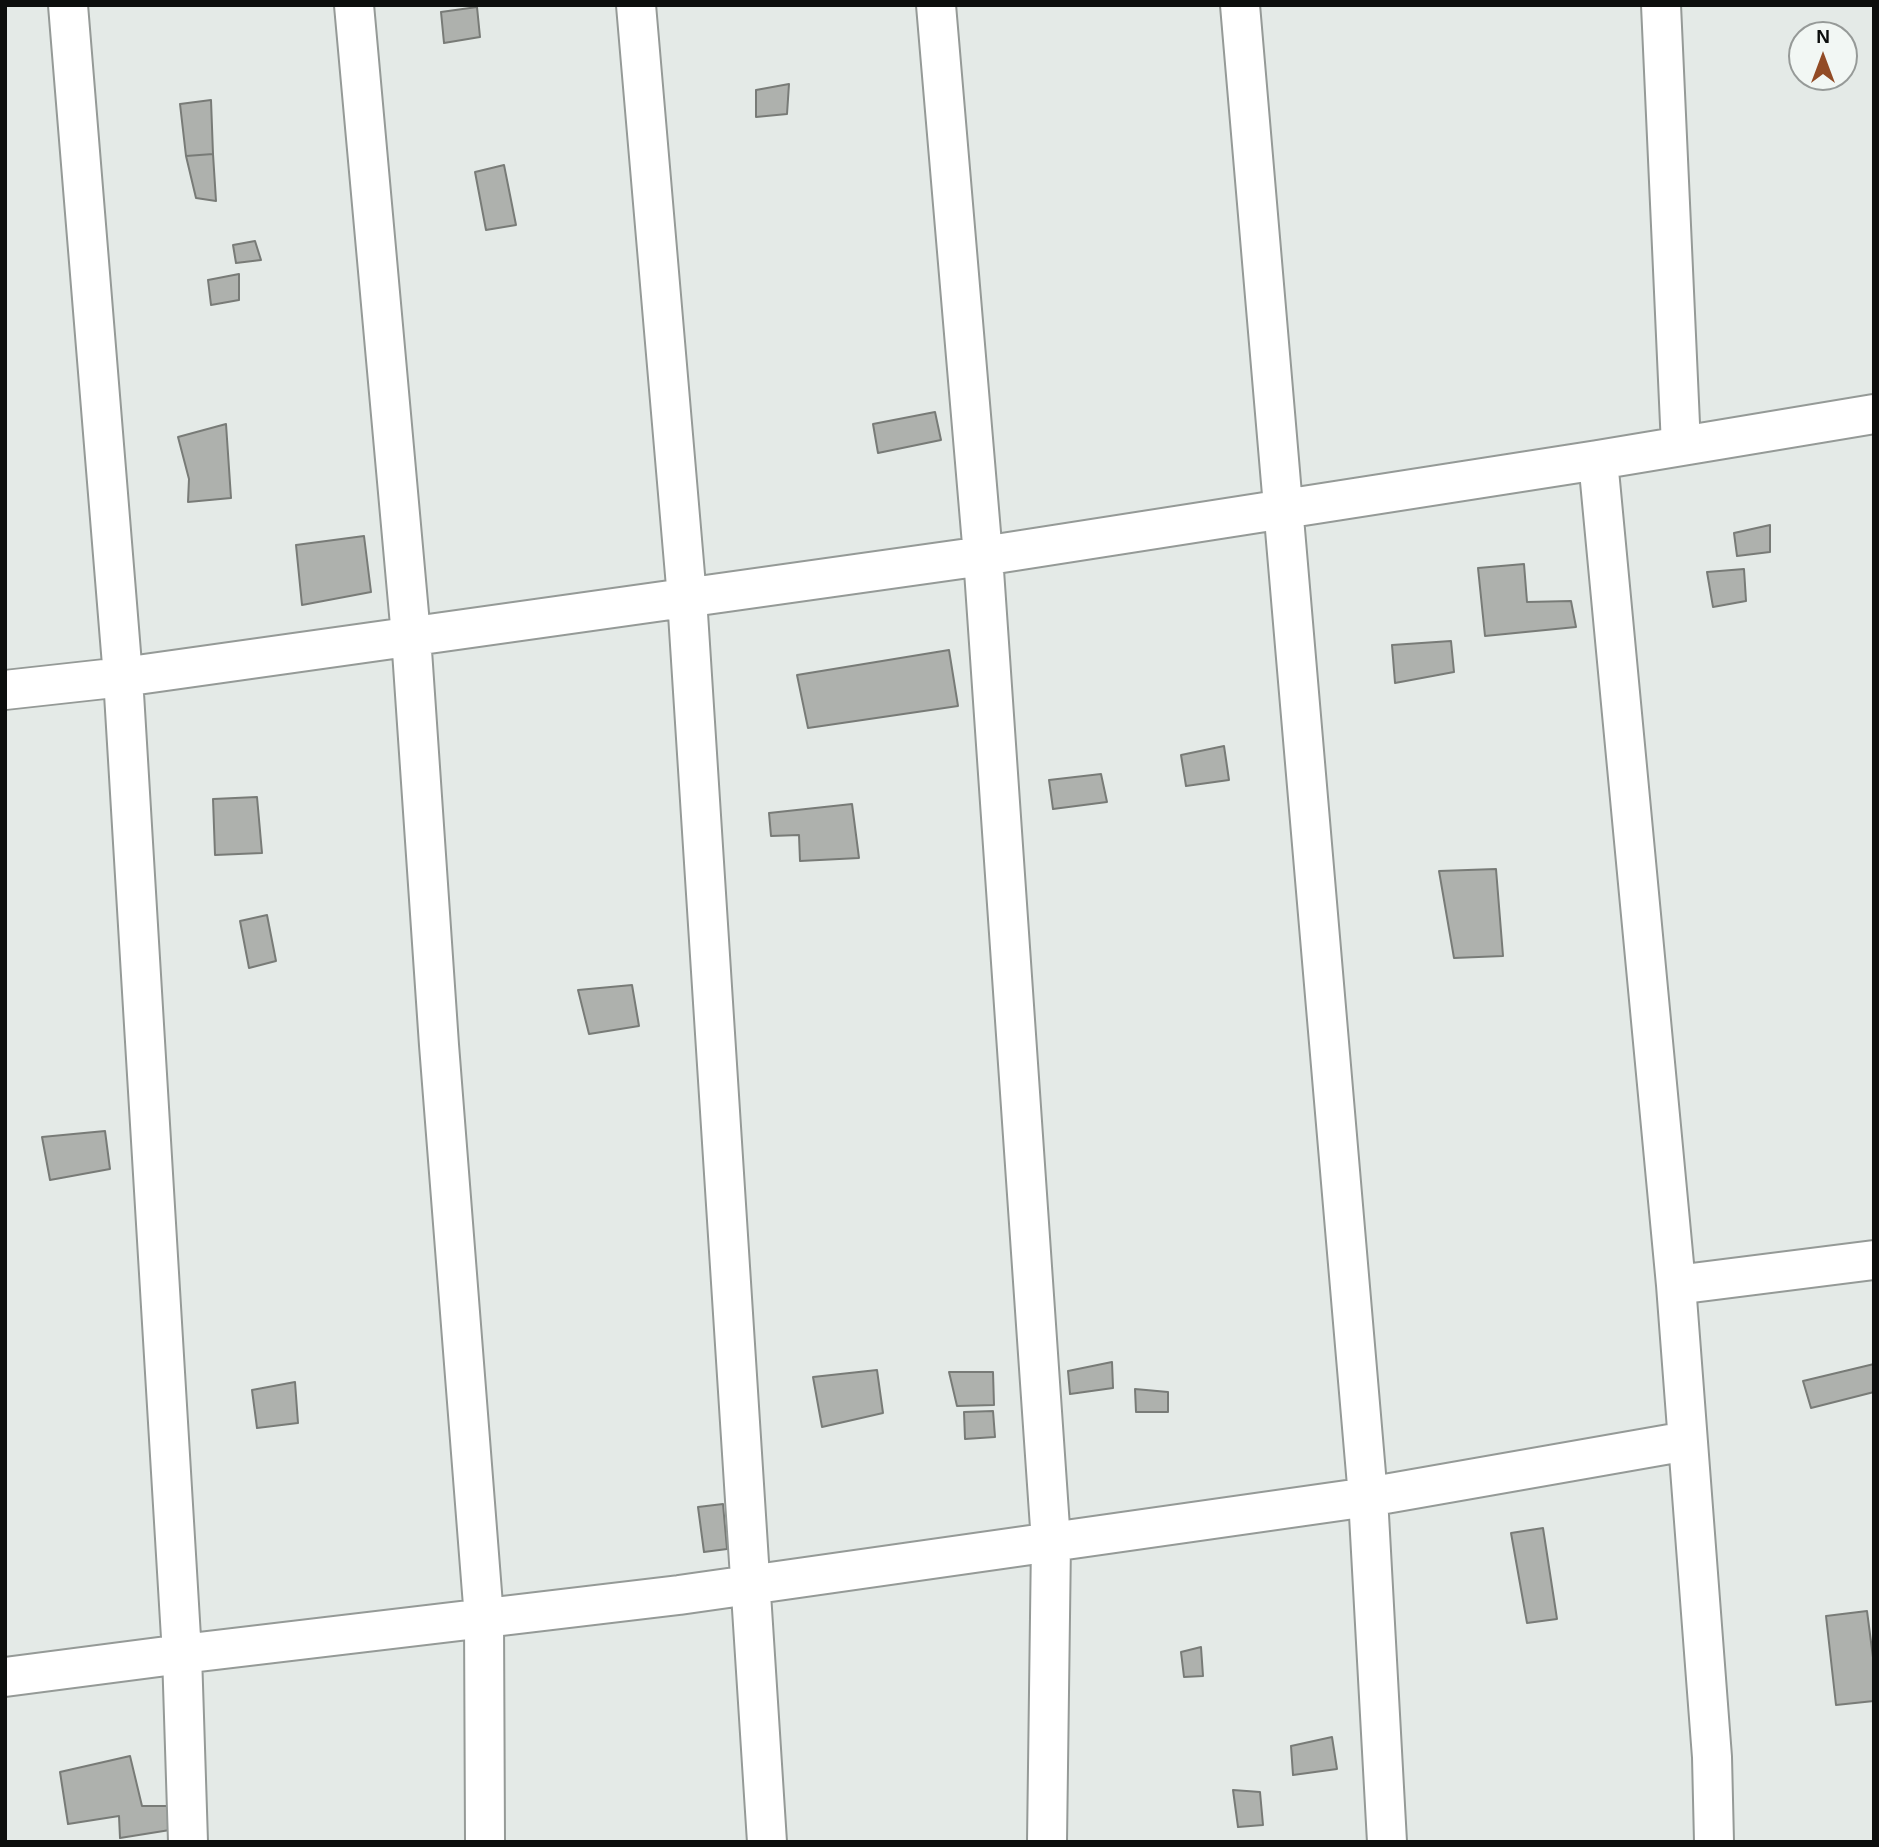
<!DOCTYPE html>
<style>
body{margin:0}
#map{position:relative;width:1879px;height:1847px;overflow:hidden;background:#e4eae7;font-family:Helvetica,sans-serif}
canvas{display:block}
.frame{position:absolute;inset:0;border:7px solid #0c0e0d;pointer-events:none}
.north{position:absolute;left:1788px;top:21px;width:70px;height:70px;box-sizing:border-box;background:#f2f7f4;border:2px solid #969a98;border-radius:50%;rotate:0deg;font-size:19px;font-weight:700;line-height:28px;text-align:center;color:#0c0e0d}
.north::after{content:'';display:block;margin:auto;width:24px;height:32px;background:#924b25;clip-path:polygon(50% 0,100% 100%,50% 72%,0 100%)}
</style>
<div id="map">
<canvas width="1879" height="1847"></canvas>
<div class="frame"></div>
<div class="north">N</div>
</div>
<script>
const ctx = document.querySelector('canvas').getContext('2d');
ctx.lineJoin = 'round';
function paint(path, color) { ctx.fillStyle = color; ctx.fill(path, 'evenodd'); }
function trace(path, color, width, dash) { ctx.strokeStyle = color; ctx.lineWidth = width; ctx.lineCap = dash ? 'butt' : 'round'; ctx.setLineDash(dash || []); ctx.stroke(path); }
const building = new Path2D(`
 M477,7L480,37L444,43L441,12Z
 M789,84L787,114L756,117V90Z
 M211,100L213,154L186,156L180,104Z
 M213,154L216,201L196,198L186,156Z
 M504,165L516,225L486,230L475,172Z
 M255,241L261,260L236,263L233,245Z
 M239,274V300L211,305L208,280Z
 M935,412L941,440L878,453L873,424Z
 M226,424L231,498L188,502L189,479L178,437Z
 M1770,525V552L1737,556L1734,533Z
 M364,536L371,592L302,605L296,545Z
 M1524,564L1527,602L1571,601L1576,627L1485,636L1478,568Z
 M1744,569L1746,601L1713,607L1707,572Z
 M1451,641L1454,672L1395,683L1392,645Z
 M949,650L958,706L808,728L797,675Z
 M1224,746L1229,780L1186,786L1181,755Z
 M1101,774L1107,802L1053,809L1049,780Z
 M257,797L262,853L215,855L213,799Z
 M852,804L859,858L800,861L799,835L771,836L769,813Z
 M1496,869L1503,956L1454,958L1439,871Z
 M267,915L276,961L249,968L240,921Z
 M632,985L639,1026L589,1034L578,990Z
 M105,1131L110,1169L50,1180L42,1137Z
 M1112,1362L1113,1388L1070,1394L1068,1371Z
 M1874,1364V1392L1811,1408L1803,1381Z
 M877,1370L883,1413L822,1427L813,1377Z
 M949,1372H993L994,1405L957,1406Z
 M295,1382L298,1423L257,1428L252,1390Z
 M1135,1389L1168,1392V1412H1136Z
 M993,1411L995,1437L965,1439L964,1412Z
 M723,1504L727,1549L704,1552L698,1507Z
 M1543,1528L1557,1619L1527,1623L1511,1533Z
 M1867,1611L1874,1665V1701L1836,1705L1826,1616Z
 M1201,1647L1203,1676L1184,1677L1181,1652Z
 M1332,1737L1337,1769L1293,1775L1291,1746Z
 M130,1756L142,1806H174L176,1829L120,1838L119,1816L68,1824L60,1772Z
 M1233,1790L1260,1792L1263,1825L1238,1827Z`);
paint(building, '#aeb1ad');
trace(building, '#787b77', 2);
const minor = new Path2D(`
 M68,5L123,677L182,1654L188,1842
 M354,5L411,636L439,1045L484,1618L485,1842
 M636,5L687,598L767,1842
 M936,5L983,556L1051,1542L1047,1842
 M1240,5L1368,1497L1387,1842
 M1661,5L1681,446
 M1598,460L1676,1285L1712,1757L1714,1842
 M5,690L123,677L983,556L1598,460L1874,414
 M1676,1285L1874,1260
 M5,1677L182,1654L679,1595L1368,1497L1687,1441`);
trace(minor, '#959a97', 42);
trace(minor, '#fff', 38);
</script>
